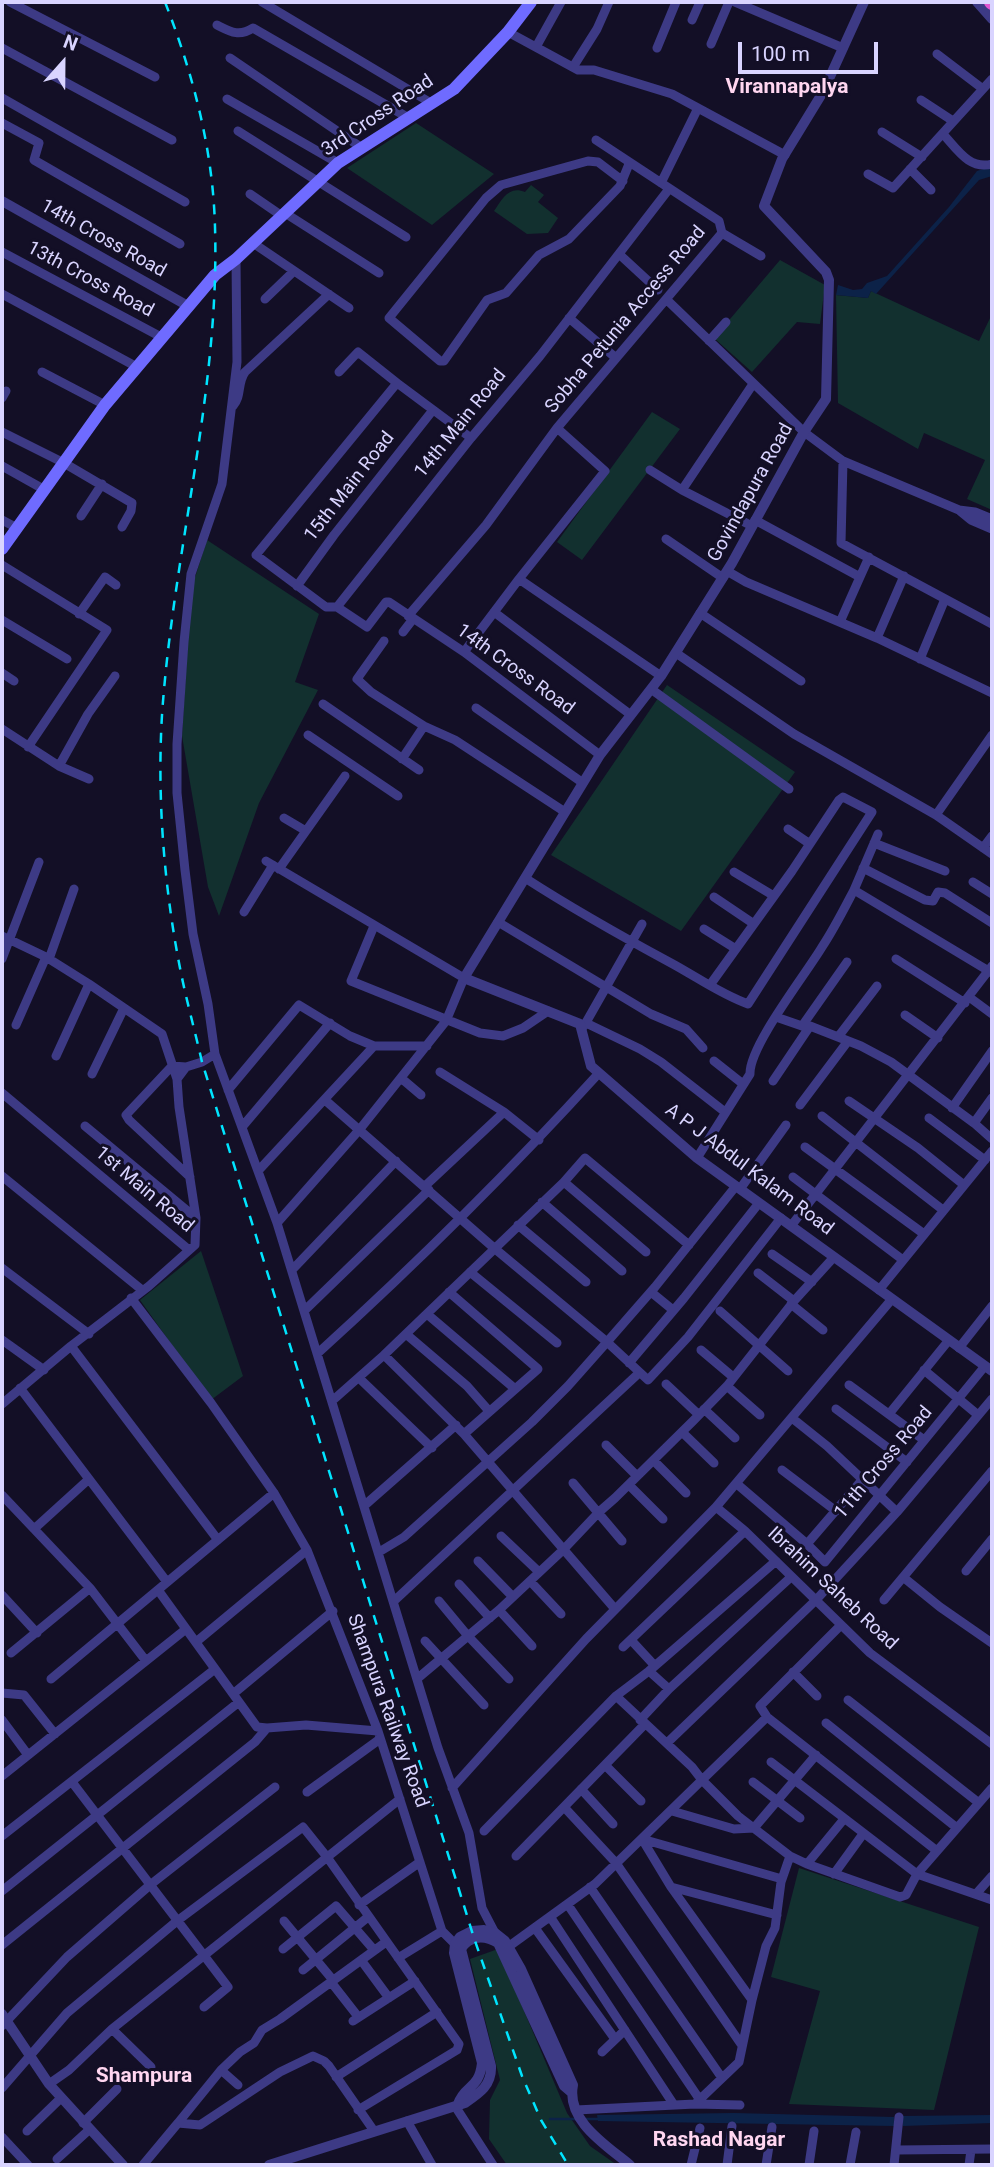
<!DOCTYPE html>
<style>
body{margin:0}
#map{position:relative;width:994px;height:2167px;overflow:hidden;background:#130f26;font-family:Roboto,sans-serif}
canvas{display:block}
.frame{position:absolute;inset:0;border:4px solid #d9d4ff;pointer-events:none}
.north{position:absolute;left:28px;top:28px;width:70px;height:70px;-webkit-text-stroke:5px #130f26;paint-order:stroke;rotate:21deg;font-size:19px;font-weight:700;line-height:28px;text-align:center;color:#d9d4ff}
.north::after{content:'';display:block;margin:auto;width:24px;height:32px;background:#d9d4ff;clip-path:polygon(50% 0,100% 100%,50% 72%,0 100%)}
.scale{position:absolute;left:738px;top:42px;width:140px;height:32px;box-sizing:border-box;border:4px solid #d9d4ff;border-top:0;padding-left:9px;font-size:21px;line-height:24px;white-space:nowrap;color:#d9d4ff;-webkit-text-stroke:5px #130f26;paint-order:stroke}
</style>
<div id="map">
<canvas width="994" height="2167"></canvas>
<div class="frame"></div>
<div class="north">N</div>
<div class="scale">100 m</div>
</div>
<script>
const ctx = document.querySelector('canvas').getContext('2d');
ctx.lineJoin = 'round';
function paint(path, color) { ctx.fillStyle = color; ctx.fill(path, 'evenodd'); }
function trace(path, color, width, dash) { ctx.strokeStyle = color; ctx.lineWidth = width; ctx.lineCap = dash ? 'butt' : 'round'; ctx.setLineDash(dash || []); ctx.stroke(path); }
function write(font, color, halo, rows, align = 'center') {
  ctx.font = font + ' Roboto,sans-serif'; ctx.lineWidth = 6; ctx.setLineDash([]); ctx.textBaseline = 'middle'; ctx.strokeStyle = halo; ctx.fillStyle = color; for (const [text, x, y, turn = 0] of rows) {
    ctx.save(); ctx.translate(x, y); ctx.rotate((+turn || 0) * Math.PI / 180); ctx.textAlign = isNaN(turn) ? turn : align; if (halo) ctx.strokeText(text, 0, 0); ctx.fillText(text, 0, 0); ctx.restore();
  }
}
paint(new Path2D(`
 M416,123L494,174L432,225L347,168Z
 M531,185L544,195L538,202L558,218L548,233L527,234L494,211C502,199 509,185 525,192Z
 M780,260L825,285L820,324L797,322L752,372L714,338Z
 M871,291L979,341L992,314V510L967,499L985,460L924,433L918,449L838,403L836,295L868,298Z
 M652,412L680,429L582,560L557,542Z
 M207,540L319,614L295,682L318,690L259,803L219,916L208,887L182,736L191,590Z
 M667,685L795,772L681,931L551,855Z
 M201,1251L243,1376L211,1400L140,1300Z
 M799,1868L979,1927L934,2110L789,2104L820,1991L771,1977Z
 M498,1949L567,2113L590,2146L617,2165H507L489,2139L490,2100L500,2080L470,1959Z`), '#12302f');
paint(new Path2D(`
 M992,166V176L979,180L876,294L871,291L868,298L836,295L838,285L853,290L862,289L867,283L887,276L949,207L977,171Z
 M734,2113L894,2117V2126L598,2121L597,2115Z
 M992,2115V2123L903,2126L902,2116Z`), '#0c2248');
trace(new Path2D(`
 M550,2119H576
 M586,2119H600`), '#0c2248', 2.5);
trace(new Path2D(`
 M10,2L155,77
 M262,2L431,103
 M735,2L843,48
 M692,20L700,2
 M217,25C231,32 239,37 253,28L407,117
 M508,32L578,70H594L672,94L785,155
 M711,44L729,2
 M536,47L561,2
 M2,48L172,140
 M657,48L676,2
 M937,54L983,89
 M230,58L362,148
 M573,67L597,29L609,2
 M2,98L185,202
 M227,99L338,163
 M921,100L953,121
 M2,123L39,143L34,160L180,244
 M238,131L406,237
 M882,132L922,157
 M943,134C957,149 969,170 992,164
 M596,140L719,221L722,233L557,428L605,471L519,579L661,676
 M910,169L931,190
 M868,174L893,188L992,79
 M623,181L598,162L588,161L501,185L486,198L389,318L440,361H444L487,300L506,293L539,255L569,239L620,186L629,164
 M661,183L698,108
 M250,194L282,216
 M285,213L379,273
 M722,233L761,256
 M253,243L349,308
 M2,252L163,338
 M619,254L658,290
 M2,294L137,367
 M265,299L294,271
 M666,299L804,432L843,461L959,510L975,512L992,519
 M569,318L616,358
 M709,341L726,322
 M42,372L105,405
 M339,372L358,352L397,383L471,438
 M2,398L6,391
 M233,406C242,396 237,383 245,372L329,294
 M2,432L64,463L132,503L131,511L122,527
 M843,461L841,543L992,624
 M2,466L45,490
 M650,470L682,490
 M960,511L971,520L992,529
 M81,516L102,484
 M2,520L17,528
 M755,520L860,577L840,622
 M752,526L682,490L753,384
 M666,539L723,578
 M2,565L107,630L28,747
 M727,571L746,582L877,638L992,693
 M860,577L869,557
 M297,586L334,535L433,410
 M337,607H326L256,555L397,383
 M494,612L631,715
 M700,613L801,681
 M79,614L105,577L116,585
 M408,616L486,525L557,428
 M2,620L67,659
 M403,632L413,619
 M877,638L904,576
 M384,641L357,679L371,692L424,726L455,740L565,812
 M464,652L519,579
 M676,653L794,734L936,815L992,854
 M920,659L945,599
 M2,673L14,681
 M651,689L789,789
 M323,704L419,770
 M476,708L583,783
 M2,729L59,766L89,779
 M308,735L398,796
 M600,755L464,652L389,602H386L367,627L337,607L471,438L540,356L669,189
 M402,759L424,726
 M59,766L88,714L115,676
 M936,815L992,735
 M284,818L306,831
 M788,829L810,844
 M878,834L854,890L992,973
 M874,843L945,871
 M983,848L992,836
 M266,861L464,978L446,1021L360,1129L277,1223
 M863,868L925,900L933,901L938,892L945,893L992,923
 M279,869L345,776
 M734,872L774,896
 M525,878C573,909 621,936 671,963C697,977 720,994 748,1004L872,812L843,797L839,800L792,871L710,985
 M973,882L992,894
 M714,897L754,924
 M244,912L273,865
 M498,922L651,1014L686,1029L703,1048
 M374,926L351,981L480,1033L503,1036L523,1028L548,1011
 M704,929L736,949
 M2,936L46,957L89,984L162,1034L177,1079L179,1107L196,1218L195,1245L149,1286L71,1346L2,1404
 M2,959L39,862
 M49,959L74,889
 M896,959L965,1003
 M969,997L992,1014
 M905,1015L938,1038
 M776,1017L802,1026H810L861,1046L891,1062L974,1123L992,1139
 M586,1023L640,1049L661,1062L725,1112
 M16,1025L46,957
 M584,1026L642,924
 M802,1026L847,962
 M838,1037L877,986
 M215,1054L208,1004L193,934L185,870L177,793V744L184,642L191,574L222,484L237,362L236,259
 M56,1056L89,984
 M714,1061L743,1084
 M186,1067L202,1062L215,1054L277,1223L438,1748L469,1833L482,1908L495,1933
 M440,1072L504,1112L539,1140
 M92,1074L124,1008
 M401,1078L421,1095
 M177,1079L186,1067L172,1066L126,1115L129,1120L190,1177
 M773,1081L810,1026
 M228,1090L299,1005L350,1036L374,1046
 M2,1093L189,1250
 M325,1100L494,1248L607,1342L568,1386L532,1422L404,1537L379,1552
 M849,1101L918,1148L964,1185
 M800,1105L848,1041
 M952,1108L992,1051
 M822,1116L943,1210
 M929,1118L985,1160
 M974,1123L992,1098
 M85,1126L196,1218
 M242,1127L330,1023
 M805,1147L924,1234
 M697,1158L750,1074C749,1046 806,974 822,947C834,929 844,909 854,890
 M258,1171L374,1046H427
 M2,1176L142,1290
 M793,1177L903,1260
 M564,1182L585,1158L689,1245
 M425,1186L504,1112
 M736,1186L655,1287L607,1342L648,1380L688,1337L781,1218
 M740,1189L786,1125
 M542,1202L622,1271
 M518,1225L586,1282
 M791,1226L992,966
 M772,1254L812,1282
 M2,1268L89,1334
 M292,1270L396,1161
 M470,1272L557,1343
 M758,1273L794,1301
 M879,1290L992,1151
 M449,1292L538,1369L464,1434
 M651,1292L673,1310
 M131,1298L211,1403L274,1493L307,1550L378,1731L442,1931L455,1944
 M791,1304L823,1330
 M304,1311L429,1190
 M720,1311L788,1371
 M427,1314L514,1388
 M406,1334L467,1386L489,1411
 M2,1340L44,1370
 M71,1346L218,1540
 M959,1348L992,1306
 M701,1350L733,1377
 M318,1353C416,1264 510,1171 599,1073
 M384,1355L564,1182L646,1252
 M629,1363L684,1298L759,1203
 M924,1370L978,1415
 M359,1378L432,1448
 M666,1384L699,1415
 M849,1385L924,1440
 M727,1386L760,1415
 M20,1388L167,1582
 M332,1401L384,1355L464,1434L615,1609
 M704,1409L735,1438
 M836,1409L907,1462
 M889,1414L949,1340
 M792,1418L827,1446L897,1512
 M682,1432L714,1463
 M606,1445L637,1476
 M654,1461L686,1493
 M782,1470L836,1511
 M573,1483L622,1541
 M737,1484L807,1544L825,1562L985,1366
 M629,1485L663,1519
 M2,1495L90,1588L146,1661
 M365,1505L456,1425
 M716,1507L745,1531L870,1653L992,1744
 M34,1529L89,1479
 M501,1536L539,1572
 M807,1544L862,1480
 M478,1561L513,1597
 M966,1571L992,1539
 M903,1577L940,1607L992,1643
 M530,1581L561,1614
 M459,1584L490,1618
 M158,1590L257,1727L267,1728L306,1725L378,1731
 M2,1595L37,1633
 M884,1600L992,1471
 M394,1601L639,1373
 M439,1601L468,1636L509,1679
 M499,1610L532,1646
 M841,1625L760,1706L767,1717L937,1851
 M631,1640L655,1666
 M425,1641L484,1705
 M196,1642L307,1550
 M623,1647L745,1531
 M11,1653L90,1588
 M793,1672L817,1696
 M418,1678L499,1610L563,1550L599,1512L615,1498L693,1421L727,1386L794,1301L834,1257
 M51,1679L274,1493
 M669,1689L649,1671L776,1561
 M2,1693L24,1695L55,1734
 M233,1694L333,1611
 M616,1696L649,1671
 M848,1700L979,1803
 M2,1720L28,1755
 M640,1720L669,1689L791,1577
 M826,1723L957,1828
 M667,1743L816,1600L897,1512L992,1399
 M771,1762L917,1874L906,1895L900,1897L807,1864L790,1856
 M605,1765L641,1801
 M2,1776L186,1629
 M72,1782L228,1987L204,2007
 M753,1782L800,1818
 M452,1788L586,1639L716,1507L892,1299
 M992,1788L917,1874L992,1900
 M581,1789L613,1824
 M307,1792L380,1739
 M564,1807L616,1863L741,2044
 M672,1811L734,1829L754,1828L816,1755
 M484,1831L616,1696L692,1767L702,1780L595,1884L508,1947
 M2,1836L215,1669
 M642,1839L671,1887L752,2000
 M642,1839L782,1879
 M516,1856L645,1724
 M807,1864L844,1819
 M834,1874L863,1834
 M590,1887L722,2078
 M671,1887L777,1915
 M2,1891L239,1702
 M976,1894L992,1876
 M359,1905L420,1862
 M568,1905L700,2100
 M551,1918L674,2105
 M284,1921L333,1980
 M535,1928L615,2039
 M2,1945L255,1742L267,1728
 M283,1949L336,1906L374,1950
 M398,1958L442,1931
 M361,1960L389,1998
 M303,1970L368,1917
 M331,1982L356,2014
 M353,2021L415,1981
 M2,2026L67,1957L150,1885L275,1787
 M602,2052L625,2030
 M151,2067L112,2029L400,1799
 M221,2070L238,2085
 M336,2077L437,2012
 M49,2084L69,2070L112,2029
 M2,2088L67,2013L177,1921L303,1827L327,1857L459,2044L457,2050L358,2110
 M695,2104L740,2105
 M455,2106L493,2165
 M576,2110L695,2104L739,2062L752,2000L766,1946L775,1928L781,1882L790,1856L738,1816L702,1780L767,1717
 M407,2121L432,2165
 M83,2123L117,2089
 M27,2131L61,2098
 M374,2131L329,2066L324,2061L313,2056L280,2072L200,2125L178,2123L221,2070L240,2052L254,2043L262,2030L280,2019L386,1942
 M2,2137L28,2165
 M897,2150L992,2149
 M57,2159L90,2129
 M143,2165L178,2123
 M691,2165L700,2128
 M727,2165L732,2126
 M766,2165L772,2127
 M809,2165L814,2131
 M850,2165L856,2132
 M894,2165L899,2117
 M969,2165L971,2150`), '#3d3a85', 9);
trace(new Path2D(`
 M864,2L823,92L782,159L764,206L826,272L829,280L826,399L804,432L732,563L661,676L600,755L464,978L580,1024L591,1066L697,1158L992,1371
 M977,2L992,19
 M2,201L188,306
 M2,2014L49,2084L123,2165
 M458,2104C465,2084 479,2090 482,2063L454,1953L455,1944L460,1937L472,1931L484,1930L495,1933L505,1941L521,1969L573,2085C566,2121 606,2145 630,2165
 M269,2165L465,2103C480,2093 492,2085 491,2066L461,1949C469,1935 485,1935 498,1943L564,2086L571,2092`), '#3d3a85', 10);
trace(new Path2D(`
 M2,549L105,405L215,275L236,259L338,163L454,89L508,32L531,2`), '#6f6bff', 12);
trace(new Path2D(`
 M991,2L992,3`), '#e055d1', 14);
trace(new Path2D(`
 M165,2C193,74 213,149 215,227C220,391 173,552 162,715C157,797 164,887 180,968C186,999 195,1031 202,1062L474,1938L522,2076L541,2120L568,2165`), '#00e5ff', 2.5, [10, 9]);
write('19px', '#d9d4ff', '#130f26', [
 ["3rd Cross Road",378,116,-34],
 ["14th Cross Road",103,239,29],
 ["13th Cross Road",90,280,28],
 ["Sobha Petunia Access Road",626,320,-50],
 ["14th Main Road",461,424,-51],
 ["15th Main Road",350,487,-52],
 ["Govindapura Road",751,493,-61],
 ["14th Cross Road",515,670,36],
 ["A P J Abdul Kalam Road",749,1170,37],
 ["1st Main Road",144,1190,40],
 ["11th Cross Road",884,1463,-50],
 ["Ibrahim Saheb Road",832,1589,43],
 ["Shampura Railway Road",387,1711,70]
]);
write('bold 21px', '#ffd6f0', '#130f26', [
 ["Virannapalya",787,88],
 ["Shampura",144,2077],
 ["Rashad Nagar",719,2141]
]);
</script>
